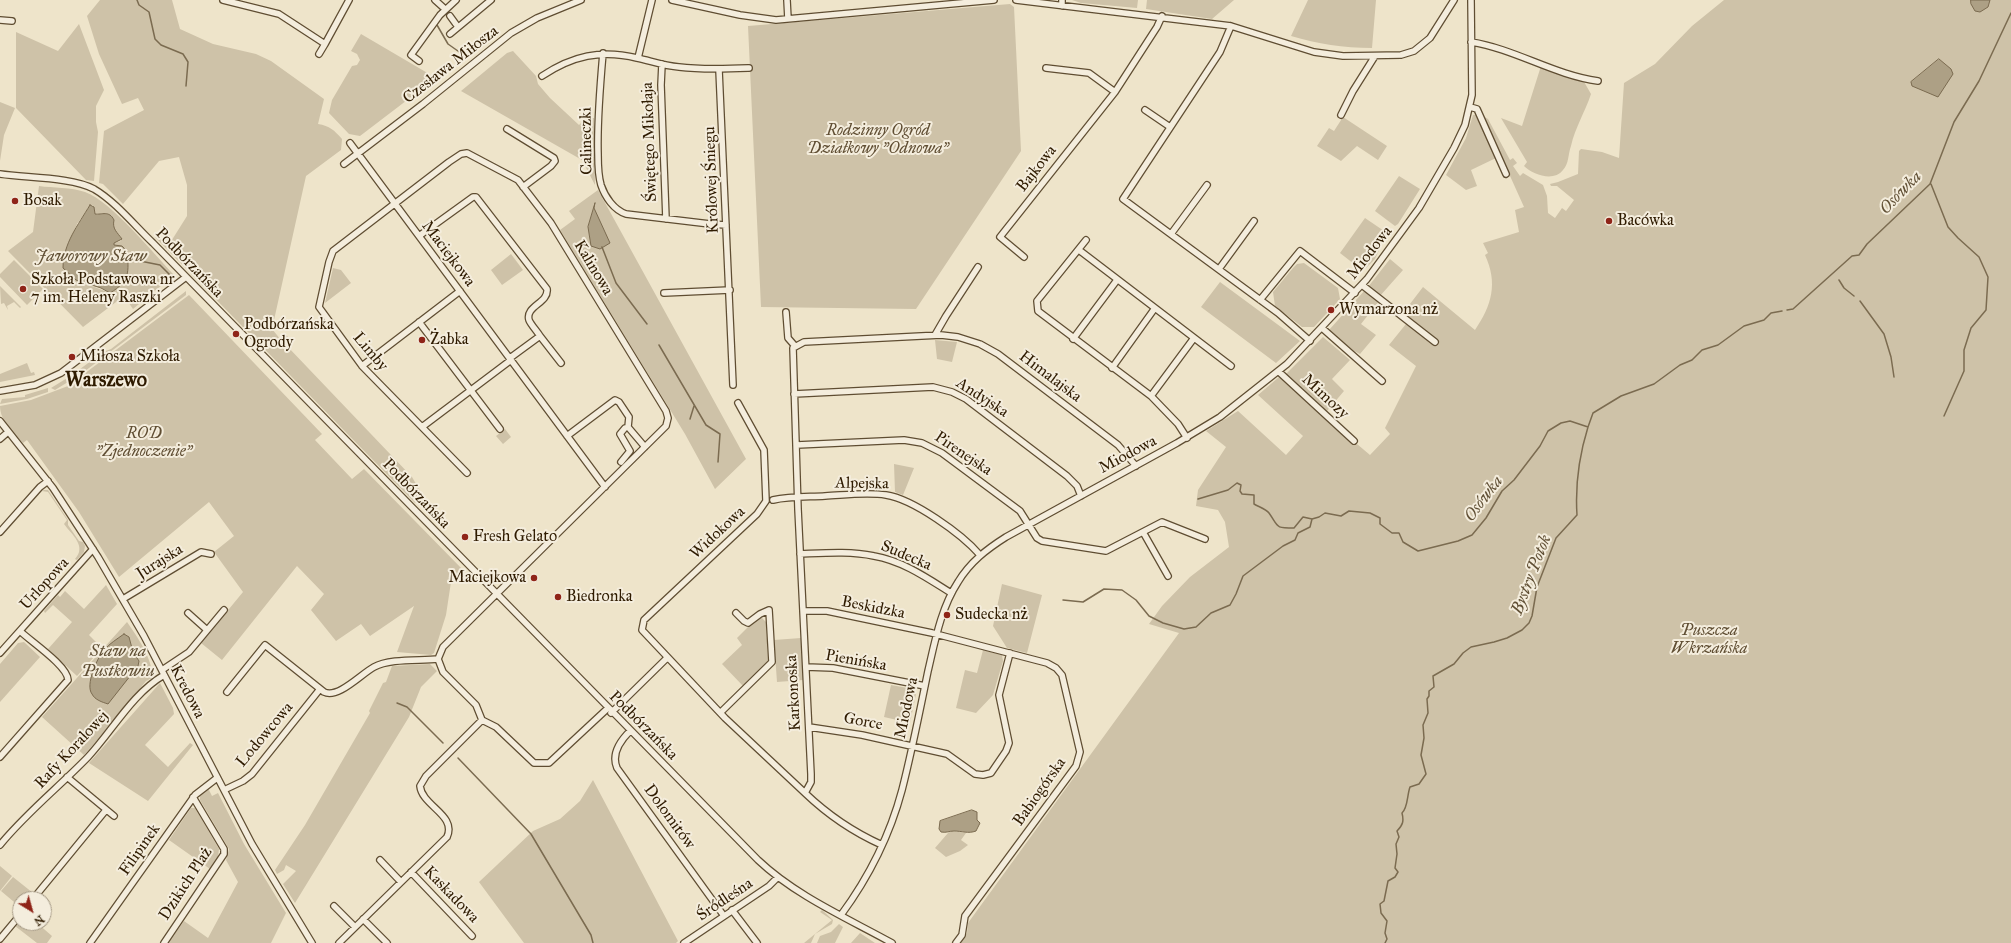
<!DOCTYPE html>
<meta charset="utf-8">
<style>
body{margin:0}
#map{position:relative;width:2011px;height:943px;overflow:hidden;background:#eee4ca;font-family:"IM FELL Great Primer",serif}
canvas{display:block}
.north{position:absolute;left:12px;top:891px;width:40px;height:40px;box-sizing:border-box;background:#f4eddd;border:1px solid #a59985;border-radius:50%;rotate:143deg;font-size:11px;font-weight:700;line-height:16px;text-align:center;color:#2f1b00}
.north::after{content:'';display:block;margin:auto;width:14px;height:18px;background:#8f2418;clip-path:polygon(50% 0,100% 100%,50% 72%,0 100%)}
</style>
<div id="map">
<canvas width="2011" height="943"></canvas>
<div class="north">N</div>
</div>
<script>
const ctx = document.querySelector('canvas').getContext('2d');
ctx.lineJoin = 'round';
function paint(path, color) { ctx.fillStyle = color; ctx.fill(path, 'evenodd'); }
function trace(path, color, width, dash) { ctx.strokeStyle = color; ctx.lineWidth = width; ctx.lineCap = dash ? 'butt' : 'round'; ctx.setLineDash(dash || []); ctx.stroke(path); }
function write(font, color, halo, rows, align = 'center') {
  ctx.font = font + ' "IM FELL Great Primer",serif'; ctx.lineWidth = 4; ctx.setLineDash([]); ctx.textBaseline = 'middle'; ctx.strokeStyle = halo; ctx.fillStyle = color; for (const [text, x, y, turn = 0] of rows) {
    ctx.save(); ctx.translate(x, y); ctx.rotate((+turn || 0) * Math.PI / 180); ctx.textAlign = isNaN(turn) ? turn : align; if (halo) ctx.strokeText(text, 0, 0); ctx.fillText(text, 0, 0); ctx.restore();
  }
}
paint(new Path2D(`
 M100,0H172L180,29L213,44L256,54L271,61L324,99L318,124C330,126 334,130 342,139L341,150L306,176L272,329L281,340L286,335L292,341L287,346L412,477L423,496L415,503L155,237L170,243L187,216V185L179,157L159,161L123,204L103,184L99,183L104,131L144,110L138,98L122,104L99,54L87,16Z
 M1072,0H1138L1137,8L1081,3Z
 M1147,0H1234L1212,19L1146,9Z
 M1308,0H1376L1372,48C1343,48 1318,44 1291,36Z
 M1724,0H2011V943H960L967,933L968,923L1179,633L1149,624L1162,606L1190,577L1229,547L1225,522L1218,510L1196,506L1198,490L1226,447L1206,431L1238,411L1286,455L1303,436L1258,395L1279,377L1354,446L1357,444L1370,455L1390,434L1385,428L1416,366L1389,345L1410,319L1403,313L1423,287L1475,330C1492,305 1498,283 1485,255L1488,253L1483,243L1519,232L1515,210L1524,207L1483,116L1488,119L1510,160L1513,158L1517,163L1513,166L1520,176L1523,173L1543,185L1547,196L1548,213L1555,218L1562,208L1566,211L1574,200L1557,186H1551L1550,184L1558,182L1578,174L1579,151L1581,149L1602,152L1619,158L1624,83L1655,64L1692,26Z
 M1010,4L1014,7L1021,151L916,309L761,307L748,26Z
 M79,24L104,90L96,106V122L98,132L94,181L86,180L16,108V32L58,51Z
 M361,34L436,78L360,136L349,134L329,113L332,100L352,66L357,65L360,60L357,54L351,51Z
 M513,51L536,76L538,84L550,98L579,125L586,118H594L595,185L582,160L461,91L507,53Z
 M1541,66L1583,80L1591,94C1585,112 1575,128 1571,146C1568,154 1569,164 1563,170C1554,182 1533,175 1524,166L1527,162L1501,118L1522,126Z
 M0,102L15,108L4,135L0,161Z
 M1477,114L1496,158L1471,170L1477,186L1466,190L1446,175L1466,138L1473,115Z
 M1343,117L1387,146L1378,160L1357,146L1341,161L1317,146L1329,128L1334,131Z
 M1399,176L1420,189L1398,224L1395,226L1375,211Z
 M39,186C53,188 71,187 85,192C111,201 154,254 174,275L133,309L124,296L83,327L8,251L33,232ZM93,205L95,214H108C112,220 113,227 114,230C118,234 120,235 121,241L114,243V245L110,293L76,280L71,238L77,224L90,206Z
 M598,190L746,459L715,489L685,434L560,230L575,219L569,211Z
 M1365,218L1387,233L1375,259L1363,271L1340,253Z
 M511,254L523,270L502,285L491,270Z
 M1390,259L1403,270L1380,296L1368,287Z
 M14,260L43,289L27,305L0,277V274Z
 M1304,263L1338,288L1340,299L1314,327H1302L1275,306L1273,292L1293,268L1297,264Z
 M333,268L341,270L351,283L325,303Z
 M1220,282L1300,341L1276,363L1201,307Z
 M0,286L21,307L20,308L14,302L7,306L8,310L4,303L1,304Z
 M1365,290L1379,301L1361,324L1376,335L1360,354L1354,351L1329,330Z
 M186,291V295L81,374L55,390L51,388L72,375L103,352L111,349Z
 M189,295L322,434L315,440L352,479L364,469L465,572L451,582L446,615L434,653L431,655L397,652L414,606L370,636L361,624L336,641L311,610L324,594L297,566L222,660L201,643L243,592L214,552L234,536L209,502L119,577L79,512L27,440L23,443C14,433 0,421 0,406L31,400L68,386Z
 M1323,337L1350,360L1332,379L1344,391L1327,411L1286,374Z
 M935,340L957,342L952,362L937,359Z
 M27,363L31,373L34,372L35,375L0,382V374Z
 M48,388V392L27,399L0,404L2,399L25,397V395Z
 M505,429L511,437L503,444L496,436Z
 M894,464L914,468L903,495L895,492Z
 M44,490H48L68,520V525L79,541L83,542L85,546L84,552L77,560L75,559C87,546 72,535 64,524L67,520L48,492L42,491Z
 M1002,584L1042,595L1027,653L1007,648L993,626Z
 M106,585L117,604L89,635L102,648L77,676L48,649L72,622L53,605L45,613L44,611L58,595L60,597L65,591L84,609Z
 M758,617L762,618L766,622L768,662L743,686L722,664L742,645L737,638Z
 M127,622C137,636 154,661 152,678L146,681L111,725L84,755L42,717Z
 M801,638L803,680L777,682L774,640Z
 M24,642L40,657L0,702V664L18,643Z
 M983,650L1002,655L1003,661L993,695L976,713L956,708L965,670L977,673Z
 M430,664L437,671L421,687L409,717L295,903L283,884L296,871L286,865L284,870L277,874L275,870L305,825L370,713L369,711L383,683L386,682L392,666Z
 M160,683L173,708L174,714L145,745L168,767L190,743L193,745L148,801L89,763Z
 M891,685L913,689L916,694L910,723L884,717Z
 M593,780L678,941L676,943H524L479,882L533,831L560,819L580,801Z
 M208,788L212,796L218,793L244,844L286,913L271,943H168L184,921L208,938L238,882L226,860L229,849L200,800V796Z
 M191,808H195L219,849L218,857L210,869L169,840Z
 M952,831L966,833L961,840L968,845L960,851L946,857L935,848L948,833Z
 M0,866L12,876L0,891Z
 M13,877L33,893L28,899H20V907L1,891Z
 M822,910L833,920L832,924L815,934L811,943H804L832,920L820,912Z
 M20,920V923H37L52,936L47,943H37L15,926Z
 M839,924L843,927L835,943H817L820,936L831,932Z
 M860,933L875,943H851Z`), '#cec2a8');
const water = new Path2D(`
 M1971,0H1990L1988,7L1980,12L1975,11L1971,4Z
 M1939,59L1951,69L1953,74L1938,97L1912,86L1911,82Z
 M595,203L594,208L610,243L600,249L591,246L588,227Z
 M90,205L94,207L95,214C102,215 109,210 114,220C112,229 117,232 122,239L114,243V245L122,246L127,251C129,272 130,281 110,293L101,288L76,280L63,268C63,244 78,225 90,205Z
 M124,634L129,637L133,652L139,661L138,666L108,704C102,702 95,700 92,694C85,685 97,658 104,650C109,644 117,639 124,634Z
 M972,810L977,812V820L980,823L976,831C968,834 962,831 954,831C949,831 947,833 941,832L939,829L940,821Z`);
paint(water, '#ada085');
trace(water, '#7b6b50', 1);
trace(new Path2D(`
 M137,0L139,5L149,12L155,39L161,45L183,54L188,62L186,86
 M437,25L448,44L465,56
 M1931,184L1948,227L1958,238L1979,257L1988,277L1986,310L1971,328L1964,350V371L1944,416
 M602,247L616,283L647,324
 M140,261L160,265L171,276
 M1839,280L1844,288L1854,296
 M1860,301L1884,334L1891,357L1894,377
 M1787,310L1793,309L1852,256L1859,255L1867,244L1930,184L1954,122L1979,81L2011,13
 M659,345L706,425L720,434L718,462
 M690,419L694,406
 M1198,499L1228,490L1237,483L1241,485L1240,491L1242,494L1254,495V504C1259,507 1266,509 1269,513C1279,527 1274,528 1294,528L1303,517L1312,519
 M1063,600L1083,602L1104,589L1122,590L1136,600L1149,616L1163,623L1184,629L1196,627L1211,613L1230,605L1236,594L1243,576L1283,546L1295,540L1298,533L1310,527L1312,519L1319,517L1325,513L1341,516L1349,511L1370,513L1380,518V524L1392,533H1399L1403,542L1418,551L1458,541L1472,535L1486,518L1502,491L1514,480L1540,446L1548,431L1561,423L1570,421L1588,427L1593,413L1621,396L1654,384L1680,365L1692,360L1702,350L1718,345L1744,326L1764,320L1771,313L1782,311
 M397,703L407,707L443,743
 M458,758L531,834L591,935L593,943
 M1385,943L1387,939L1385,933L1387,921L1381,913L1380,904L1384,901L1388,881L1395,877L1398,872L1395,868L1397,854L1396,844L1399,837L1397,831C1403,825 1404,821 1402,813C1408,808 1407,795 1410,787L1419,784L1426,774L1421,755L1424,738L1423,725L1428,713L1427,699L1429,696V691L1434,687L1433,676L1454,664L1463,653L1471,647L1494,642L1507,638L1522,630L1529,623L1532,616L1537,587L1556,538L1577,515C1575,484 1579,456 1588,427`), '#7b6b50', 1.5);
const minor = new Path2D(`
 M223,0L279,14L325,44L349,0
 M435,0L445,9
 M672,0L740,15L776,20L994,0
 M787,0L788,19
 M1016,0L1231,26L1314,52L1343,56L1401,55L1414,51L1430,38L1454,0
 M1062,6V0
 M450,16L458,27
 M0,20L12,21
 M1231,26L1220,52L1123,199L1278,313L1310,341
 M450,34L491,0
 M1471,42C1515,49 1554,75 1598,81
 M603,53C600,87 597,120 598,154C598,164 598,175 601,185C605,197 614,210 626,214L710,224L726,225
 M319,54L325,44
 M638,58L652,0
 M419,61L411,55L440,15L456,0
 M662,64L661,85L666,219
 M1046,68L1089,73L1115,92
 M719,70L733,385
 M542,76C572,56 601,49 637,58C651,61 664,66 679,67C702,70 725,69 749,68
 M1470,107L1477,109L1506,174
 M1145,110L1170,127
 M1341,115L1353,91L1375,56
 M507,129L554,158L555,161L551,166L523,187
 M350,143L605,487
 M344,164L423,104L511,33L537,18L581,0
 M0,174C26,178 72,177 94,189C116,202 135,226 153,243L758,860C796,896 847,918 892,943
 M1171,234L1207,185
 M419,236L473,197H476L547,289C549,303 525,306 529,320C531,325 537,331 540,336
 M1086,240L1037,301L1038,311L1151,396L1178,424L1187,438
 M1079,250L1231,366
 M1024,257L1000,237L1115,92L1157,27L1162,16
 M1219,269L1254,221
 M1362,285L1435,342
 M664,293L730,290
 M1260,300L1300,251L1355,293
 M786,312L788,338L795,346
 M419,322L500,429
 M1322,328L1382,381
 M935,335L946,316L978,267
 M1073,339L1117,280
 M510,358L540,336L561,363
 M362,366L460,291
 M1112,368L1155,308
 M1278,371L1354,441
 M0,391L35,385L61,373L186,277
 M794,394L933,387L952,392L966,399L1067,476L1077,486L1081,496
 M1151,396L1194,338
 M738,403L764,450L766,501L757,514L644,620L642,630L725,718L805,793
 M0,421L53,488L98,557L144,636L252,844L312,943
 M422,427L511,360
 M567,436L615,400L619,402L629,417L628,427L645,447
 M0,439L8,432
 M797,445L904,440L922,443L942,453L1020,511L1037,538L1042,541L1106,551L1162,522L1205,539
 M621,462L630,451L620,434L625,428L628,427
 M467,473L362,366L319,307L329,262L333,251L449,162L461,154L467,153L518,180L551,223L666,411L668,418L666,426L443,647L438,659L443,672L476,705L482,720L496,727L534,763H549L607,709
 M773,500C790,496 808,497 825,496C845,495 866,492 886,495C913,499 962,534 980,555
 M0,532L40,487L48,481
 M1143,532L1168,576
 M800,554C825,553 850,551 874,556C903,561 927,578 951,593
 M123,599L201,552L211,554
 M804,611H827L932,633L1047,663L1056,668L1062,675L1080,752L1076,766L965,916L962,935L956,943
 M188,613L207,630
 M0,653L93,549
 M806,667L833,668L925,686
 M162,670L189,652L224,610
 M227,692L265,645L324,692C338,699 361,674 374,667C390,658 420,661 438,659
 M721,712L772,662L769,610L760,614L748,623L744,621L736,613
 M611,713L667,658
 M809,727L862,735L947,754L975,774L983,775L991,773L1006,751L1009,743L999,695L1010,653
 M630,731C620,741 611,754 617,768L724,916
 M0,757L68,680C68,666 30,641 20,631
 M67,777L114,816
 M224,790L243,781L252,774L320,689
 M0,845C26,813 59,787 88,757C113,730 132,694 164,675
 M882,845C853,832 828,815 805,793L811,782V774L798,509L793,348L804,342L941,335L958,337L980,344L998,354L1118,445L1136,466
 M380,860L401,882
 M411,872L472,936
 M33,899L106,810
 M334,906L355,927
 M732,910L757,943
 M841,915C869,877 890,835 902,790C912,751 920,710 928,671C935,641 941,608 958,582C970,562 987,549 1006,537L1177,443L1220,417L1287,364L1367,279L1419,208L1454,148L1465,125L1472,95L1471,0
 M363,919L387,943
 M0,939L20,915
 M90,943L195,795L217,778
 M164,943L224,854V849L193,797
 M339,943L447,837C457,815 422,806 420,786L426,776L482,720
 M684,943L769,886L778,877`);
trace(minor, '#5f4d32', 8);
trace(minor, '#f4eddd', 5.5);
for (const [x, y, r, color] of [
 [15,201,4,"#8f2418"],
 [1609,221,4,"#8f2418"],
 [23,289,4,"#8f2418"],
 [1331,310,4,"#8f2418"],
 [236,334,4,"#8f2418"],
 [422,340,4,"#8f2418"],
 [72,357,4,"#8f2418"],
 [465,537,4,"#8f2418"],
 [534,578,4,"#8f2418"],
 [558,597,4,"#8f2418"],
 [947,615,4,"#8f2418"]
]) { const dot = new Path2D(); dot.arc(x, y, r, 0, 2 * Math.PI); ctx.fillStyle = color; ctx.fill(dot); trace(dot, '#f4eddd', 1.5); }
write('16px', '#2f1b00', '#f4eddd', [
 ["Czesława Miłosza",451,65,-38],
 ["Calineczki",587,141,-91],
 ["Świętego Mikołaja",650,142,-92],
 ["Bajkowa",1037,169,-52],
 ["Królowej Śniegu",712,180,-92],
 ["Miodowa",1370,253,-52],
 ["Maciejkowa",448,254,53],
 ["Podbórzańska",189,263,46],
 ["Kalinowa",593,268,59],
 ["Limby",370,352,50],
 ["Himalajska",1050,377,37],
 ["Mimozy",1325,397,43],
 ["Andyjska",982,398,33],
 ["Pirenejska",963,454,34],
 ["Miodowa",1128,455,-28],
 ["Alpejska",862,484,1],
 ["Podbórzańska",416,494,46],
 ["Widokowa",718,533,-43],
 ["Sudecka",906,556,23],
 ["Jurajska",160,562,-32],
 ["Urlopowa",45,584,-48],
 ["Beskidzka",873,608,11],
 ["Pienińska",856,661,10],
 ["Kredowa",187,692,63],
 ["Karkonoska",794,693,-93],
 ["Miodowa",907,708,-78],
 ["Gorce",863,722,11],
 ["Podbórzańska",643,726,45],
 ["Lodowcowa",265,735,-50],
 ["Rafy Koralowej",72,750,-47],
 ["Babiogórska",1040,792,-55],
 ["Dolomitów",669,817,54],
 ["Filipinek",140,850,-55],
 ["Dzikich Plaż",186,884,-57],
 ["Kaskadowa",451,895,46],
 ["Śródleśna",725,900,-34]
]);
write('italic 16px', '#5f4d32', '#f4eddd', [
 ["Rodzinny Ogród",878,131],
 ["Działkowy \"Odnowa\"",878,149],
 ["ROD",144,434],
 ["\"Zjednoczenie\"",144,452],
 ["Puszcza",1709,631],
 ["Wkrzańska",1709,649]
]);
write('16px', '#2f1b00', '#f4eddd', [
 ["Bosak",23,201],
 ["Bacówka",1617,221],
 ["Szkoła Podstawowa nr",31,280],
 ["7 im. Heleny Raszki",31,298],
 ["Wymarzona nż",1339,310],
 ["Podbórzańska",244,325],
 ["Ogrody",244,343],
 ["Żabka",430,340],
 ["Miłosza Szkoła",80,357],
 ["Fresh Gelato",473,537],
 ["Maciejkowa",526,578,"right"],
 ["Biedronka",566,597],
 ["Sudecka nż",955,615]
], 'left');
write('italic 17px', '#615035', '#f4eddd', [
 ["Osówka",1901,193,-46],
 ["Jaworowy Staw",91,257],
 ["Osówka",1484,499,-53],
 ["Bystry Potok",1532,575,-69],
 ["Staw na",118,652],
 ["Pustkowiu",118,672]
]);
write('bold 20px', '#2f1b00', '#f4eddd', [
 ["Warszewo",106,381]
]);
</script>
